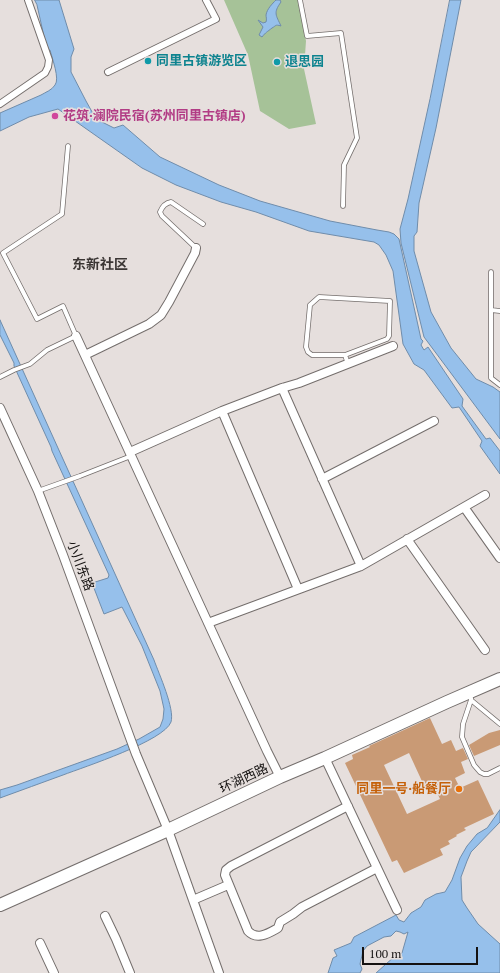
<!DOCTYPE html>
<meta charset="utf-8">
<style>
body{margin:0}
#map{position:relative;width:500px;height:973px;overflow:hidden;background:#e6dfdd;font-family:"PT Serif",serif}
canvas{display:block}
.scale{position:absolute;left:362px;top:947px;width:116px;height:18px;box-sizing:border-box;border:2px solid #151211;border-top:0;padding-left:5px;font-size:12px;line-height:14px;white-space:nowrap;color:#151211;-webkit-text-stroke:3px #e6dfdd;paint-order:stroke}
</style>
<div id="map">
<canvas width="500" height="973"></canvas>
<div class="scale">100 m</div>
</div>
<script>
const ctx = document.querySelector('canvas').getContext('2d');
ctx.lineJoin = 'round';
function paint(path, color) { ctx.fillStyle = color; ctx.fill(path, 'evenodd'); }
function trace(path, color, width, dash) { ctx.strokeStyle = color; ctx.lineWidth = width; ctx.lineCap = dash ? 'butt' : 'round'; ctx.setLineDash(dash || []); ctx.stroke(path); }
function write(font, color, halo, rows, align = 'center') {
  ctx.font = font + ' "PT Serif","Noto Sans SC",serif'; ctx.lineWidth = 3; ctx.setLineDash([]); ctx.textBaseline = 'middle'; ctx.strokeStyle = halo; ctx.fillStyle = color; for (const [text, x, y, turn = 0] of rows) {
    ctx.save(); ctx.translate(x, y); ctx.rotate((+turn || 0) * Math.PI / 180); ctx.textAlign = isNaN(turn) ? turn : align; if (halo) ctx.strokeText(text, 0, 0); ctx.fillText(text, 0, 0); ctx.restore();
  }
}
paint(new Path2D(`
 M224,0H298L306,41L304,69L316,124L289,129L260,111L248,55Z`), '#a6c298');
const water = new Path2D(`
 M35,0H59L74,49L71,57V72L86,101L96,119L114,128L123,125L160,157L219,185L260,201L330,221L377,230L389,232L394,234L399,239L421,339L423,341L421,345L424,350L428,347L463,399L462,406L486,439L490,438L500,451V474L480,446L482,441L459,407L452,408L424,370L414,364L403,344L393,271L386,255L379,245L374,242L309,231L256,212L221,202L176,185L142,168L58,109L29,117L0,131V113L41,95C46,92 52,90 55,85C60,79 52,58 50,50H47L37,5Z
 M276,0H280L281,2C273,13 276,15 281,26C275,24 276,26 272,28C267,32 266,32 262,37L259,35L263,27L258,20L263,23L266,22C267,19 266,17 266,15C267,9 272,4 276,0Z
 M450,0H461L436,128L419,203L417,232L414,236V251L431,312L451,348L476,379L493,387L500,392V439L424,337L401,243L400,229L408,199L430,99Z
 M0,320L154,660C159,674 175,709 171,722C164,741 84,767 63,775C42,783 21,790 0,798V790L17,785L117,749L139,739L160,727L163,719L164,709L160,691L142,646L122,607L104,614L92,583L108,578L109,575L52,451L51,447L14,366V363L0,335Z
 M500,810V822L471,852L467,861L461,877L462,900L467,908L478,924L500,944V973H376L395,956L402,953L408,932L404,934L400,932L396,931L391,936L384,937L367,946L363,951L360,964L362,969L360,973H328L333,958L337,956L334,950L351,943L354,937L396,915L399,920L404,922L411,913L421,907L425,900L436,894L445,892L452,880L460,858L467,846L477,834L487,828Z`);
paint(water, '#96c0eb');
trace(water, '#6f8caa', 1);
paint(new Path2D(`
 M430,718L442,744L451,740L456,751L463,748L468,759L461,762L465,773L455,778L460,788L478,780L494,814L464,828L466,830L456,835L457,836L448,841L450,844L440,849L443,855L404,873L397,860L392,862L345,763L353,759L352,755L370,747L369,746ZM409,753L426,790L434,786L440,799L407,814L384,765Z
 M500,730V745L474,756L469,745L489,733Z`), '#c99a75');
const service = new Path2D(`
 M300,0L307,36L341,33L357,138L344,165L343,206
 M196,248L162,216L160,212C162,207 165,203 171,202L203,224
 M491,272V378L500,385
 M491,310L500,311
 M345,355H312L308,352L306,347L310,305L319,297L390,301L389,336L387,339L345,355L348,364
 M0,377L14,370L30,364L47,350L76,336L63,306L37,319L3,253L62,214L68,146
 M38,491L80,476L131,456
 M471,698V700L500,724
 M471,700L463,724L462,737L474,765L480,772L484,774H488L500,768`);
const pedestrian = new Path2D(`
 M108,72L216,19L206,0
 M0,104L45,73L48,67L49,60L28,0`);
const minor = new Path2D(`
 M76,336L267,751L280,777
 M85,355L149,324L161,315L169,302L195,253L196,248
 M282,388L361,566
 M0,408L38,491L63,555L136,754L168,830L219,973
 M222,411L298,589
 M130,452L222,411L282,388L299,383L393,346
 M322,479L434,421
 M464,507L500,558
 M407,539L485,650
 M208,623L361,566L485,495
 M325,758L397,910
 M348,806L231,866L226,870L225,875L248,931C257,941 269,933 278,928L280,922L293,914L302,907L377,868
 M193,900L228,885
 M105,916L116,939L130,973
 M40,943L54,973`);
const secondary = new Path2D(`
 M0,905L168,830L280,777L325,758L447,702L500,679`);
trace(service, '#746e6c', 5.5);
trace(pedestrian, '#746e6c', 8);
trace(minor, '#746e6c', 10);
trace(secondary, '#746e6c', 14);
trace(service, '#fff', 4);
trace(pedestrian, '#fff', 6);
trace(minor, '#fff', 8);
trace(secondary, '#fff', 12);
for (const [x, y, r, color] of [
 [148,61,4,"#0f9aa8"],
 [277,62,4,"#0f9aa8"],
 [55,116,4,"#d1479c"],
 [459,789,4,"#e8710a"]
]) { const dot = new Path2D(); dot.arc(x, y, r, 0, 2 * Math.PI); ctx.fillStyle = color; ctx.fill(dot); trace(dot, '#e6dfdd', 1.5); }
write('bold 13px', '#0d838f', '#e6dfdd', [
 ["同里古镇游览区",156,61],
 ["退思园",285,62]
], 'left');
write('bold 13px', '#b23c85', '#e6dfdd', [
 ["花筑·澜院民宿(苏州同里古镇店)",63,116]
], 'left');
write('13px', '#151211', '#e6dfdd', [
 ["小川东路",80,566,69],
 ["环湖西路",244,779,-25]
]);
write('bold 13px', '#c56008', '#e6dfdd', [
 ["同里一号·船餐厅",451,789]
], 'right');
write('bold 14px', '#3b3634', '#e6dfdd', [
 ["东新社区",100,265]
]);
</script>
